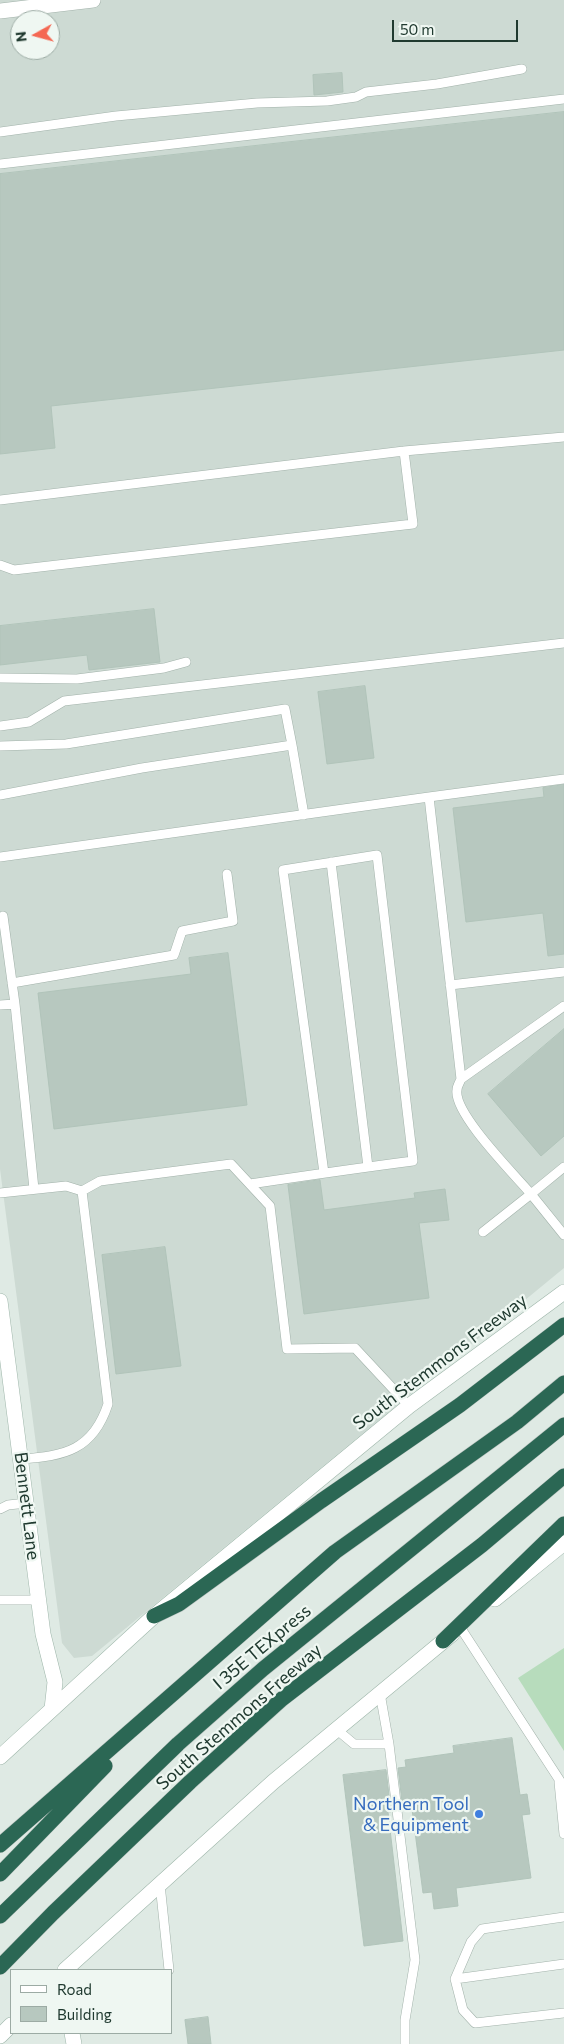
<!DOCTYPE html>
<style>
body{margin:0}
#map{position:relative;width:564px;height:2044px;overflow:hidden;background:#dfeae4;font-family:Commissioner,sans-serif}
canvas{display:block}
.legend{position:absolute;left:10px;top:1969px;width:162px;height:65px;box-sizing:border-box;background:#eff7f2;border:1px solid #9caba4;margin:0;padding:6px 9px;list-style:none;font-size:15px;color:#203a30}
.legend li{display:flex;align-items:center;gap:10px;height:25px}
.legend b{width:25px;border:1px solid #9caba4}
.north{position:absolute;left:10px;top:10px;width:50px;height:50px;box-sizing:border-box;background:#eff7f2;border:1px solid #9caba4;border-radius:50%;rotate:263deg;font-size:14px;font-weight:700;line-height:20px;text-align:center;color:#203a30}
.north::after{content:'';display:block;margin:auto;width:18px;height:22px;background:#f46853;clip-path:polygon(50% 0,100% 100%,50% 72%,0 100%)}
.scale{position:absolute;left:392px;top:20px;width:126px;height:22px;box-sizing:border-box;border:2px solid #203a30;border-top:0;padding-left:6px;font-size:15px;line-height:18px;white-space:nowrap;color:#203a30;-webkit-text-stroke:4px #eff7f2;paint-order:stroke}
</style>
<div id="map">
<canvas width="564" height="2044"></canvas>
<ul class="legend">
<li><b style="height:6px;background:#fff"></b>Road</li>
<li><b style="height:14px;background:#b7c8bf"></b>Building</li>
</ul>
<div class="north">N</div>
<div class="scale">50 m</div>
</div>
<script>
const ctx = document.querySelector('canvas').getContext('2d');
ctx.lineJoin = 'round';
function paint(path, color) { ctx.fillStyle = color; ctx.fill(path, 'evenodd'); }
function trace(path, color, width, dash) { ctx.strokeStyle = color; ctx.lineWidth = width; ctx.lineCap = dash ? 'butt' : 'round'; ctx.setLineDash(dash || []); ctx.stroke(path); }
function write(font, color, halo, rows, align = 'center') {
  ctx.font = font + ' Commissioner,sans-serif'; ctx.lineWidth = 4.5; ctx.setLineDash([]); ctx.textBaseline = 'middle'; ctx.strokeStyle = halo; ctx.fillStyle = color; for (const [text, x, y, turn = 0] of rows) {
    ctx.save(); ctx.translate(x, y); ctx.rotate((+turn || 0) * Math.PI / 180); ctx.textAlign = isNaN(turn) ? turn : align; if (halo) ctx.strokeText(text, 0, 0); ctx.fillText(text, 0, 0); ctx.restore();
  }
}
paint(new Path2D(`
 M0,0H564V1268L92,1656L74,1658L62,1643L0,1169ZM20,20H50V50H20Z`), '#cddad3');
paint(new Path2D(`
 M564,1648V1751L518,1678Z`), '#b7dcbc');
const building = new Path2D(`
 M342,73L343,92L314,95L313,75Z
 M564,112V350L51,406L55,448L0,454V174Z
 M154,609L160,662L89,670L87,655L0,665V626Z
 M365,686L374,758L327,764L318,692Z
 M564,785V954L548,956L543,913L466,922L453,808L544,797L543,788Z
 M228,953L247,1105L54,1129L38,993L191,974L189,958Z
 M564,1029V1136L541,1156L488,1094Z
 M320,1180L324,1210L415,1198L414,1193L445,1189L449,1220L419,1223L429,1298L304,1314L288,1185Z
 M165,1247L181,1366L116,1374L102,1255Z
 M512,1738L520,1795L527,1794L530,1814L522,1815L531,1878L456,1888L458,1906L434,1909L432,1892L423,1893L412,1809L403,1810L398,1768L406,1767L405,1760L454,1753L453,1746Z
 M386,1770L391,1812H388L403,1941L364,1946L343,1775Z
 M208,2017L211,2044H188L185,2020Z`);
paint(building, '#b7c8bf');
trace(building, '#b1c4ba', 1);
const lane = new Path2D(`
 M0,132L116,116L257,103L327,101L356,97L366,92L437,84L522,69
 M0,164L564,99
 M0,500L404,451L564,437
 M0,565L14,570L413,524L404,451
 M0,678L77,679L164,668L186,662
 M0,726L29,722L64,701L564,643
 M0,746L66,744L285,709L292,745
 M0,795L142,768L292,745L304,815
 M429,797L564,779
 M0,857L429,797L461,1079C460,1082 457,1086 457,1090C453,1113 514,1174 531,1194L564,1167
 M331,862L368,1167
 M3,916L15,1004L34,1189
 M12,983L174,955L182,931L233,921L227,874
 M450,985L564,972
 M0,1005L15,1004
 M461,1079L564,1006
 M250,1184C304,1176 359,1168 413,1161L377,855L283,870L324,1173
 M82,1191L100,1181L231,1164L270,1206L287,1349L355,1348L409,1406
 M0,1193L66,1186L82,1191L108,1404C93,1450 65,1456 21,1459
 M483,1232L531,1194L564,1235
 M0,1509L8,1505L27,1503
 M0,1600H39
 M460,1627L564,1787
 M336,1729L354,1744H389L380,1693
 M389,1744L415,1960L405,2020V2044
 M559,1782L564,1834
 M160,1884L169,1970
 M564,1917L482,1929L471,1942L455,1979L463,2010L475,2023L564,2013
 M455,1979L564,1964`);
const street = new Path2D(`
 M0,11L93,0`);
const secondary = new Path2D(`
 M0,1301L43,1634L55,1682L52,1709
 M495,1599L564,1543
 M0,1757L154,1616L409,1406L564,1292
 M65,1970L273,1782L452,1634
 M72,2033L74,2044
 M0,2036L11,2025`);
const highway = new Path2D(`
 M154,1616L179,1604L321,1501L460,1405L564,1325
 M443,1641L564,1524
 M0,1845L335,1552L517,1422L564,1383
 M0,1874L105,1766
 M0,1916L178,1744L263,1669L564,1425
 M0,1967L53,1913L190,1782L282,1699L482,1545L564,1476`);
trace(lane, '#a2b2aa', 10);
trace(street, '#a2b2aa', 16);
trace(secondary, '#9eb6aa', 16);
trace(highway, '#bcc4c1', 16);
trace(lane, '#fff', 9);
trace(street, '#fff', 15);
trace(secondary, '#fff', 15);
trace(highway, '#2b6754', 15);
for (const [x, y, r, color] of [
 [479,1814,5,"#3f7fe0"]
]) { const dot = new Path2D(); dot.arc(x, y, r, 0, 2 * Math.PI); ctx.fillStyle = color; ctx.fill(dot); trace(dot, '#eff7f2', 2); }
write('18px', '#203a30', '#eff7f2', [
 ["South Stemmons Freeway",440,1362,-37],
 ["Bennett Lane",27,1506,83],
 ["I 35E TEXpress",262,1647,-40],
 ["South Stemmons Freeway",239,1717,-41]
]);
write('18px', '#366cbe', '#eff7f2', [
 ["Northern Tool",469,1804],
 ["& Equipment",469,1825]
], 'right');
</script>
